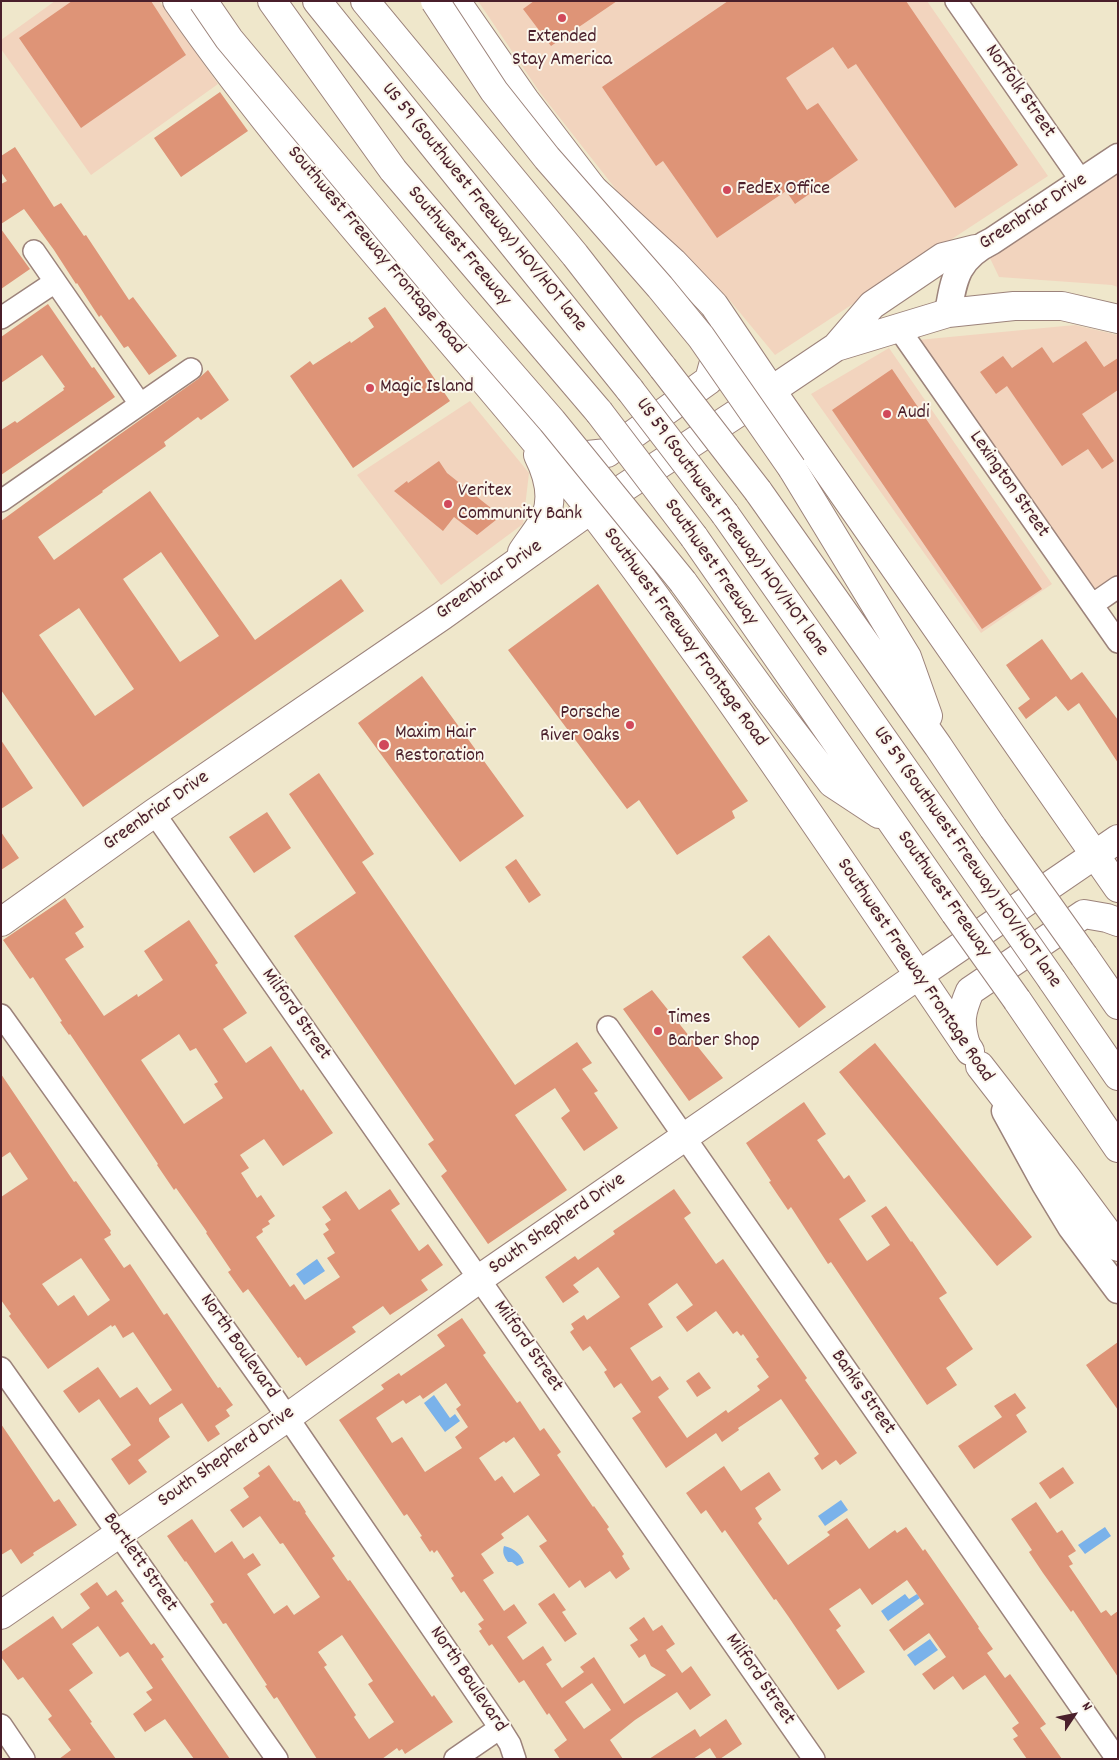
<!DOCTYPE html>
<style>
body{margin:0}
#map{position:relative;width:1119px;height:1760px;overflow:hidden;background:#efe7cb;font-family:Dekko,sans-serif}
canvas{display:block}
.frame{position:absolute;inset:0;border:2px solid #4a1f2b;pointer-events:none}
.north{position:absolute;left:1049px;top:1690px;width:50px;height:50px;-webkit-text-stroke:4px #fbf7ec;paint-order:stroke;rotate:56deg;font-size:14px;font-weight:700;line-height:20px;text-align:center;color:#4a1f2b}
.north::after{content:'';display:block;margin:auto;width:18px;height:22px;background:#4a1f2b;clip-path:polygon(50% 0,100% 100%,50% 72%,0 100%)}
</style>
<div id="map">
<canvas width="1119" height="1760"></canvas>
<div class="frame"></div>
<div class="north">N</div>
</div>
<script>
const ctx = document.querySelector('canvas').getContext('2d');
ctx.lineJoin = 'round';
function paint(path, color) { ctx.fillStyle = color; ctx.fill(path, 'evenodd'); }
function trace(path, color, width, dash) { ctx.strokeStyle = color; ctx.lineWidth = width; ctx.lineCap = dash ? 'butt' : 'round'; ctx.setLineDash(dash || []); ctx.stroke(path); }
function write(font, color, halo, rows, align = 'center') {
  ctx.font = font + ' Dekko,sans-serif'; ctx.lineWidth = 4; ctx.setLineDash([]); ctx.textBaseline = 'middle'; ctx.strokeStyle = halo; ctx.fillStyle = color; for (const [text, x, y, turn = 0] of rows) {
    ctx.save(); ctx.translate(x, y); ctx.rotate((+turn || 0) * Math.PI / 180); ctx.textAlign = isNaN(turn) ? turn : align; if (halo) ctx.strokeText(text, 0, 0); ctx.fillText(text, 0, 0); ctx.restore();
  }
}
paint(new Path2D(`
 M55,1H159L218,84L91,175L1,49V40Z
 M478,1H927L1048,176L775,355L727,297L622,197L541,94Z
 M1118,165V287L1112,285L999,277L988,254Z
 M1075,325L1118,335V578L1093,596L918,340Z
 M889,348L1052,584L981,633L811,394Z
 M470,401L529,473L523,524L441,585L357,475Z`), '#f2d4be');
paint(new Path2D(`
 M317,1259L325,1271L304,1285L296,1274Z
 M434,1395L450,1418L455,1414L460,1421L445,1432L424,1403Z
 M841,1500L848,1510L825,1526L818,1516Z
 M1105,1527L1111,1536L1085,1554L1078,1545Z
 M504,1546C514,1548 521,1554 524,1563L517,1566L512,1562H508C504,1557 502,1552 504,1546Z
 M905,1594L909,1599L917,1594L920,1598L888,1621L881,1611Z
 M930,1639L938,1650L915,1666L907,1655Z`), '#7ab2ea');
paint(new Path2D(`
 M72,1H151L186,55L81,128L19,38Z
 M534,1H617L551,46L523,9Z
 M728,1H906L1018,165L955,208L856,64L848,69L833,47L786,78L807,110L818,103L858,160L795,204L786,191L717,238L663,161L656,166L602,87Z
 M220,92L248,131L181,177L154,138Z
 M15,147L54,207L61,203L84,236L86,235L129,300L133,297L177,356L149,375L128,346L124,348L101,315L99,317L77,283L76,284L54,250L24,209L1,224V184L7,181L1,172V156Z
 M1,229L30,269L1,289Z
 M48,304L92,368L94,367L115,397L1,475V430L15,421L17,423L64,390L63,388L65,387L42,355L1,383V337Z
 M385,307L450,401L353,468L290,376L310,361L313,365L350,341L351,343L374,327L368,318Z
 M1086,341L1104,367L1118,358V390L1082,414L1114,461L1102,469L1088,449L1062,466L1007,386L996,394L980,372L1003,356L1012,368L1042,347L1053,363Z
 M892,369L1042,589L982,629L832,410Z
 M208,370L229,400L201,420L198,417L164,442L166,446L102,491L103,492L38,537L54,560L150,491L255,640L341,579L364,611L83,807L1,690V521L116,437L198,379ZM161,552L219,636L180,662L123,579ZM79,608L134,689L95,716L39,635Z
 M439,461L447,473L501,516L477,535L454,517L443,531L394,491L407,481L408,483Z
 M598,584L748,801L732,811L735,818L677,855L639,800L627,809L508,650Z
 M1042,639L1071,680L1082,672L1118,720V763L1079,703L1068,711L1056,696L1026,719L1018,708L1030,699L1006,665Z
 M422,676L524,816L460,862L358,723Z
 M1,740L33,788L1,809Z
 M319,773L374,854L362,862L515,1085L577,1042L592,1063L582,1069L598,1091L594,1093L618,1128L584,1151L561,1118L570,1111L555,1088L515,1115L567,1190L488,1244L441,1176L447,1171L428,1144L434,1140L294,936L356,893L289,794Z
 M267,812L291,848L254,873L229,837Z
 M1,832L19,858L1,870Z
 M516,859L541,895L529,903L505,867Z
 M65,898L84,927L75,933L84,947L65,959L104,1016L137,994L138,997L163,980L144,951L189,920L218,963L215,965L247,1013L223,1029L246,1063L271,1046L301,1091L303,1089L333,1133L283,1166L264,1139L240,1155L249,1168L241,1173L257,1198L261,1195L275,1216L268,1221L270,1224L262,1229L263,1232L256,1237L290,1287L294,1284L305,1300L340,1277L327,1258L335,1253L323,1234L329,1230L325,1224L331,1220L322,1207L346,1191L359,1210L390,1189L400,1204L391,1210L419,1251L428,1244L443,1265L421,1280L428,1290L390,1315L383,1306L352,1327L356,1332L306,1366L300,1357L298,1358L248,1289L243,1293L228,1272L231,1270L206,1233L207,1232L176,1188L174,1190L157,1165L158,1164L70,1034L69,1035L60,1022L62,1021L33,977L30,979L3,940ZM179,1034L190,1051L196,1048L218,1082L214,1084L223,1098L184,1124L141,1060Z
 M769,935L826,1007L799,1028L742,957Z
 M652,990L723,1078L689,1101L623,1009Z
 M875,1043L1032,1237L997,1266L839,1072Z
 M1,1074L74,1182L76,1181L111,1231L110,1232L111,1235L104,1239L124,1268L130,1264L164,1315L167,1313L218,1388L220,1387L233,1405L226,1410L230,1416L215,1426L220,1434L208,1442L182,1403L159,1418V1421L170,1437L138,1460L147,1472L129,1485L111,1459L131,1445L99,1399L79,1413L63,1391L98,1367L120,1398L137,1387L150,1405L172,1390L133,1332L123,1338L115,1325L112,1327L111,1325L48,1369L9,1316L11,1314L1,1300V1197L28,1179L10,1152L1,1158ZM81,1258L110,1300L88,1316L74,1295L58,1306L42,1284Z
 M804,1102L826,1134L817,1140L844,1179L849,1175L866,1201L839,1219L867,1261L890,1245L871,1216L886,1206L911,1242L912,1241L947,1293L939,1298L973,1349L946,1368L957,1385L927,1405L831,1262L828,1264L791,1207L788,1210L769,1182L771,1181L746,1143Z
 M674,1189L691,1213L684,1218L716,1264L723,1259L807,1378L805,1380L857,1453L840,1465L836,1460L822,1470L814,1458L819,1454L781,1399L738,1428L739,1430L722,1442L716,1433L666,1468L632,1418L641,1412L621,1383L614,1388L604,1372L607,1370L590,1346L583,1351L570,1332L574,1329L571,1324L584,1315L587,1320L620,1297L598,1267L573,1285L579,1292L563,1303L545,1277L575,1256L578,1260L615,1234L613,1231ZM677,1283L693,1305L676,1317L687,1332L716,1311L733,1334L737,1331L741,1336L743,1334L759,1357L756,1359L769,1377L757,1386L760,1390L728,1413L726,1410L687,1438L658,1397L669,1389L660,1376L652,1381L630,1348L663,1327L648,1304Z
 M462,1318L486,1353L483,1355L517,1403L520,1401L540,1431L544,1428L561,1452L557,1455L593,1507L594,1506L609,1527L607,1529L624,1554L622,1556L630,1569L616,1579L610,1571L585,1588L580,1580L569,1588L539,1546L547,1541L528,1515L501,1534L504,1538L481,1554L494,1573L483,1580L504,1611L514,1604L527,1623L507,1637L523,1660L543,1646L552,1660L546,1664L562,1688L584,1672L580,1667L594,1657L624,1704L666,1675L651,1666L645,1654L639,1658L630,1645L638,1640L629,1628L644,1617L653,1631L662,1625L675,1644L666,1650L682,1673L691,1666L711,1695L690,1710L677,1692L635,1720L610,1740L623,1759H560L554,1750L567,1740L549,1713L547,1715L524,1680L519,1683L492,1644L489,1646L479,1631L482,1629L478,1624L484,1620L464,1591L461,1593L451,1578L454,1576L437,1550L434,1553L432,1550L430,1552L420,1537L422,1536L407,1514L404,1516L339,1420L384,1389L381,1385L399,1373L401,1376L445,1346L437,1335ZM446,1383L461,1405L456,1409L468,1427L455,1437L462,1448L425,1472L402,1437L392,1443L376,1418L403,1400L406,1404L420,1395L423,1399ZM514,1437L540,1475L514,1493L502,1476L495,1481L479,1458L504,1441L506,1443ZM592,1683L611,1710L584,1729L565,1702Z
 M1118,1342V1410L1086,1365Z
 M699,1372L711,1388L697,1397L686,1381Z
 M1015,1393L1026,1408L1016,1415L1027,1432L974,1469L958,1446L1002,1417L994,1406Z
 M1,1424L54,1502L59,1499L77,1525L33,1553L34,1555L21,1564L11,1549L1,1555Z
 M269,1465L294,1501L295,1500L297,1502L299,1501L306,1512L305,1513L335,1556L332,1558L348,1581L350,1580L432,1697L434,1695L453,1722L405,1754L402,1749L399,1751L397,1748L382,1759H317L277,1697L274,1699L265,1686L267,1685L226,1623L223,1624L210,1604L214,1602L186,1561L185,1562L167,1536L192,1519L215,1553L232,1541L244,1559L253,1553L261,1565L247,1574L274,1614L287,1605L294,1615L320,1597L283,1543L280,1544L260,1516L243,1528L230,1510L249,1497L243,1488L260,1476L258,1473ZM342,1635L373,1681L368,1684L394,1722L369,1739L354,1717L356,1715L324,1667L327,1665L318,1652Z
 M724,1466L741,1491L769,1472L781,1490L755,1508L762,1519L758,1523L788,1565L830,1535L827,1532L847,1518L869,1549L895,1530L897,1533L906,1527L923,1551L925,1549L979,1627L978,1628L993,1649L987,1653L1005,1678L1010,1674L1046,1724L1040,1728L1062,1759H1027L1013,1739L1018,1736L1012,1728L1019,1723L985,1675L963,1690L953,1676L934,1690L922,1674L946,1657L929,1633L904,1651L889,1630L924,1604L907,1580L872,1605L860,1588L829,1609L841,1626L836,1630L865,1672L838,1690L788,1616L776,1599L774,1600L725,1530L722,1533L706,1510L701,1514L686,1493Z
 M1063,1467L1074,1483L1050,1499L1039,1483Z
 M1036,1502L1057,1533L1062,1530L1076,1551L1068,1556L1073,1564L1069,1566L1101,1613L1106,1610L1111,1616L1118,1611V1677L1073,1610L1071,1612L1043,1573L1029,1552L1032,1550L1011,1519Z
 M97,1582L107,1596L116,1590L124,1601L121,1603L151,1645L154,1643L164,1657L161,1659L230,1759H194L165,1719L145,1732L133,1714L152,1700L146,1692L153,1688L128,1652L120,1657L98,1626L72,1644L93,1673L69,1690L92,1722L90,1723L116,1759H59L71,1750L48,1719L52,1716L23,1677L18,1680L1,1657V1652L53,1616L62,1629L90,1608L80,1594Z
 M554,1593L566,1610L562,1612L577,1634L565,1642L538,1604Z
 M726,1719L742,1744L720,1759H717L710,1748L693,1759H649L695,1729L700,1737Z`), '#de9477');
const minor = new Path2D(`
 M956,1L1082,182
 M34,251L140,404
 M1,318L55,282
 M899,329L1118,642
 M1,501L191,369
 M1092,605L1118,587
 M154,813L814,1759
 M1,1015L275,1399L500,1728L510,1744L515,1759
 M608,1027L1117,1759
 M1,1368L277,1759
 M1,1725L24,1759
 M455,1759L500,1728`);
const tertiary = new Path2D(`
 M948,313C954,278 957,258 992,241L1118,157
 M1005,1111L1045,1184L1071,1227L1118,1290`);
const secondary = new Path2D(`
 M177,1C302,181 455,338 590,509C636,568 679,629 723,690C807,809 888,930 970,1051
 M456,1L525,100L593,189L673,262L714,305L780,403L1095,855
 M561,453L568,457L607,453L709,380L719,344L717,338
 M522,552C529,541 540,528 546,516C554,495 547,473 538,455
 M1,922L154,813L442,616L590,510L768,393
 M1,1615L288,1417L479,1279L919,975`);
const primary = new Path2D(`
 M836,347L872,305L943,257L975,249
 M772,390L836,347L948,313L1014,306H1062L1118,319
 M919,975L1118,839`);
const motorway = new Path2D(`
 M272,1L393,170L599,412
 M317,1L630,390
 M365,1L575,255L663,368
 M561,156L593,189
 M354,202L371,228L388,267
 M792,468L907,657L928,716
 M758,491L938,746L993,828
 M725,514L961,850
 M694,537L955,913
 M683,582L768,699L832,783L879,814
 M1095,855L1118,888
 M1084,956L1118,1005
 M1052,980L1118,1076
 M1017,1000L1118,1148
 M966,1045C959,1022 961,1012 970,991L1084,914L1107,918L1118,922
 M980,1066L1067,1178L1118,1247`);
trace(minor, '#9c837b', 24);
trace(tertiary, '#9c837b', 29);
trace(secondary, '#9c837b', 30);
trace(primary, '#9c837b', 30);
trace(motorway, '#9c837b', 30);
trace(minor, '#fff', 21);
trace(tertiary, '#fff', 26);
trace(secondary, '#fff', 28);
trace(primary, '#fff', 28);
trace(motorway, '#fff', 28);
const motorwayBridge = new Path2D(`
 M203,1L229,39L453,307L552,421L683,582
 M435,1L494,91L547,158L660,287L701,337L792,468
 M663,368L758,491
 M630,390L725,514
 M599,412L694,537
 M993,828L1084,956
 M961,850L1052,980
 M955,913L1017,1000`);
trace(motorwayBridge, '#9c837b', 30, []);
trace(motorwayBridge, '#fff', 28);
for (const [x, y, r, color] of [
 [562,18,5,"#d1495b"],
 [727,190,5,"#d1495b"],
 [370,388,5,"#d1495b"],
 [887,414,5,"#d1495b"],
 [448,504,5,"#d1495b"],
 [630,725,5,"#d1495b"],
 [384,745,6,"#d1495b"],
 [658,1031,5,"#d1495b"]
]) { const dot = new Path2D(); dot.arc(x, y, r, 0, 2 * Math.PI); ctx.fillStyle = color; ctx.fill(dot); trace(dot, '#fbf7ec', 2); }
write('20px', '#4a1f2b', '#fbf7ec', [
 ["Extended",562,38,"center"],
 ["Stay America",562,61,"center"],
 ["FedEx Office",737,190],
 ["Magic Island",380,388],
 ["Audi",897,414],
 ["Veritex",458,492],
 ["Community Bank",458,515],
 ["Porsche",620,714,"right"],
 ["River Oaks",620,737,"right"],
 ["Maxim Hair",395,734],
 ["Restoration",395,757],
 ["Times",668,1019],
 ["Barber Shop",668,1042]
], 'left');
write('20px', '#4a1f2b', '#fbf7ec', [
 ["Norfolk Street",1019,92,55],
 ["US 59 (Southwest Freeway) HOV/HOT lane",483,208,51],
 ["Greenbriar Drive",1034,213,-33],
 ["Southwest Freeway",458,247,50],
 ["Southwest Freeway Frontage Road",375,251,50],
 ["Lexington Street",1008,485,55],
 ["US 59 (Southwest Freeway) HOV/HOT lane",731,528,54],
 ["Southwest Freeway",710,563,55],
 ["Greenbriar Drive",490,581,-35],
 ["Southwest Freeway Frontage Road",684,638,54],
 ["Greenbriar Drive",157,812,-35],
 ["US 59 (Southwest Freeway) HOV/HOT lane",966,858,55],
 ["Southwest Freeway",943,895,55],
 ["Southwest Freeway Frontage Road",914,971,56],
 ["Milford Street",295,1015,55],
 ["South Shepherd Drive",558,1225,-35],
 ["North Boulevard",238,1347,55],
 ["Milford Street",527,1347,55],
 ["Banks Street",862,1393,55],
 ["South Shepherd Drive",227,1458,-35],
 ["Bartlett Street",139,1563,55],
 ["North Boulevard",467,1680,56],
 ["Milford Street",759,1680,55]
]);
</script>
